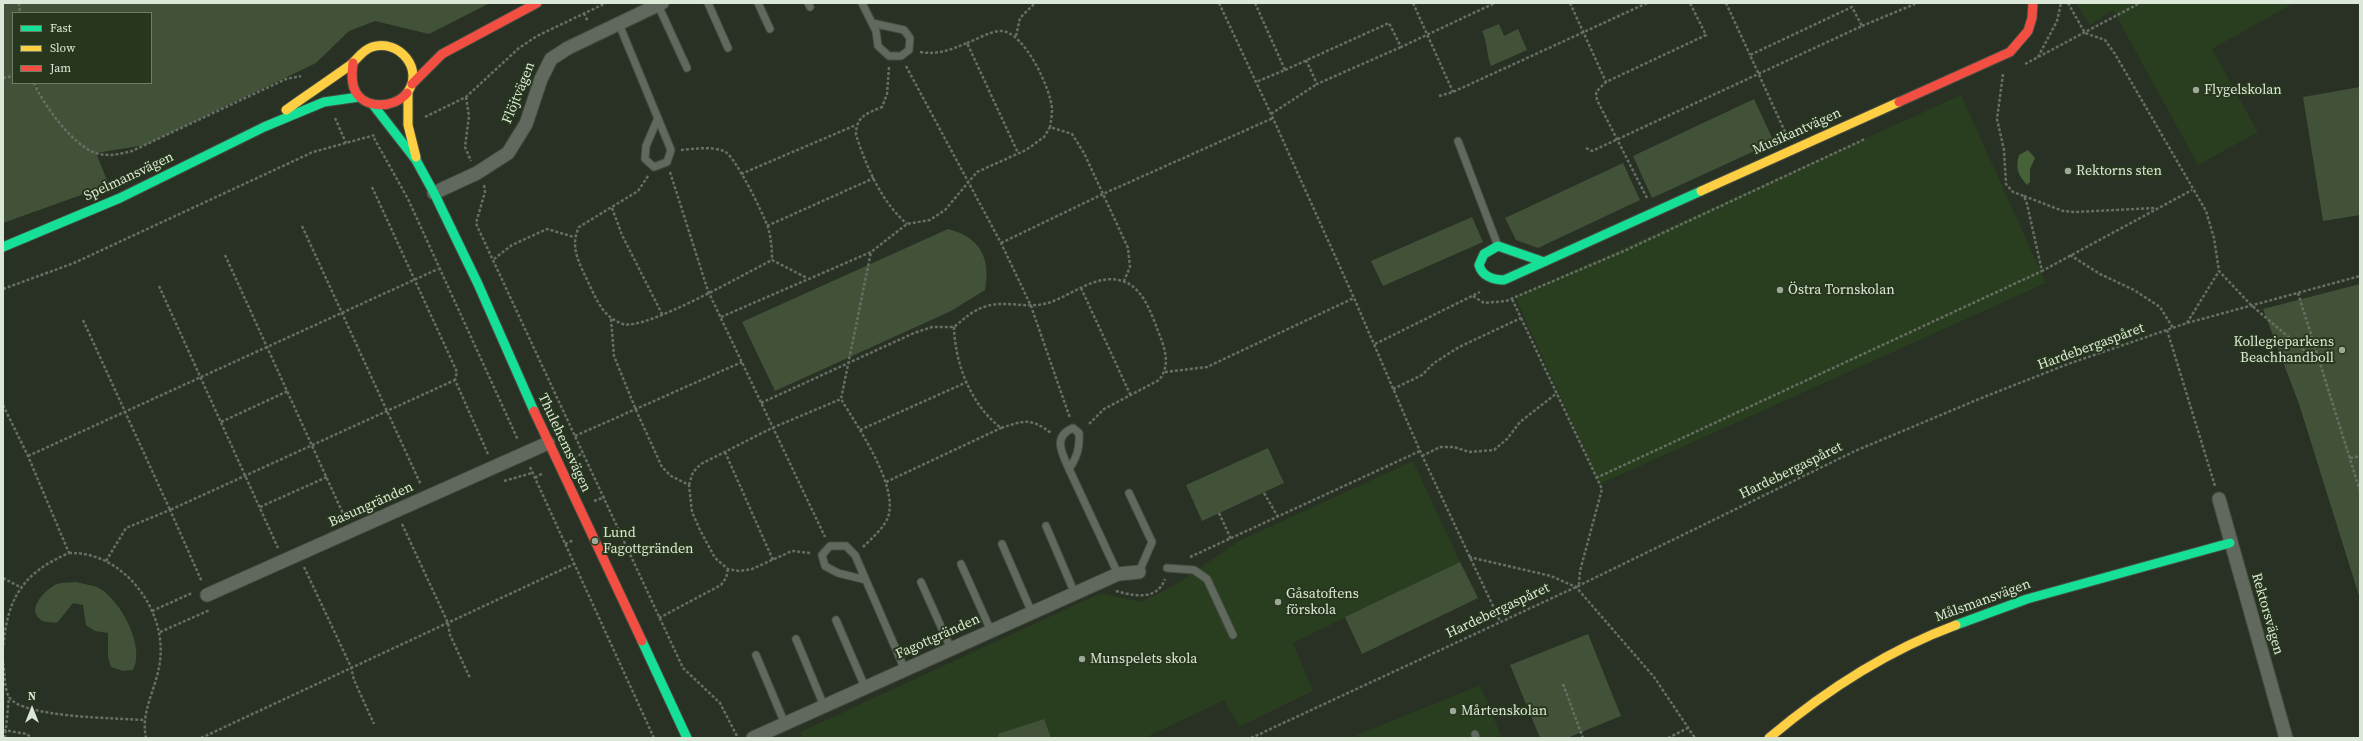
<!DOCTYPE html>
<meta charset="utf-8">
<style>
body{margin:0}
#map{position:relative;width:2363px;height:741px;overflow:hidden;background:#283123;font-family:"Source Serif 4",serif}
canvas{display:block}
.frame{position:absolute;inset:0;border:4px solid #dce8d7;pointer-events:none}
.legend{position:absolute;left:12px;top:12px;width:140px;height:72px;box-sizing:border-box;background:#26371d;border:1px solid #6f7e67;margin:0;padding:5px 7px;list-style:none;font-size:12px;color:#dce8d7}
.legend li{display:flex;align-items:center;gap:8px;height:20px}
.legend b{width:20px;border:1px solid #6f7e67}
.north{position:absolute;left:12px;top:689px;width:40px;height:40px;-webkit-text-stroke:3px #26371d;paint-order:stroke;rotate:0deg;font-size:11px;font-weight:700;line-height:16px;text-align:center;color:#dce8d7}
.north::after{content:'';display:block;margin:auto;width:14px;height:18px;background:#dce8d7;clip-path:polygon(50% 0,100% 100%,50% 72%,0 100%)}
</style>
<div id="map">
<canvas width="2363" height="741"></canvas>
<div class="frame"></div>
<ul class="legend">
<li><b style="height:5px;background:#16e098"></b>Fast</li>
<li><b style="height:5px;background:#ffcf43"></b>Slow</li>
<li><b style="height:5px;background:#f24e42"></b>Jam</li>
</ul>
<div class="north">N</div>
</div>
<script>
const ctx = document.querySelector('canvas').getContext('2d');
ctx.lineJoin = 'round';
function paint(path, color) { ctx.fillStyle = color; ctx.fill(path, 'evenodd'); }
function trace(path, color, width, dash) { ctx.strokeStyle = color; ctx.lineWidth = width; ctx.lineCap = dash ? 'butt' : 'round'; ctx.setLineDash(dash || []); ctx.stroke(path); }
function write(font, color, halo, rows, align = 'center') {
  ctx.font = font + ' "Source Serif 4",serif'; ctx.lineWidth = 4; ctx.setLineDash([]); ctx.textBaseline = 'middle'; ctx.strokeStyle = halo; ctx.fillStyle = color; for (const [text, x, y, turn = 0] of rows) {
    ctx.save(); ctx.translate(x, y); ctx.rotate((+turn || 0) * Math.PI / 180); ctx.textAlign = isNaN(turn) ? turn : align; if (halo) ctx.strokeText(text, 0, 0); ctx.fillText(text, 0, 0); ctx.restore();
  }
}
paint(new Path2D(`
 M2076,3H2294L2212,49L2258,132L2198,165L2113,10L2090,25Z
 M1961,95L2046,283L1600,484L1515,297Z
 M1413,461L1460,562L1293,643L1313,691L1239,727L1224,700L1145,738H802L800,732L1101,593L1141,602L1173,586L1241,540Z
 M1480,685L1502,738H1350Z`), '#293d1f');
paint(new Path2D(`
 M3,3H490L429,34L375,21L349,31L316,63L145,145L96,153L109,185L3,223ZM13,13H151V83H35L47,106L34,83H13Z
 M1499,24L1504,36L1518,29L1527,50L1491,66C1486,53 1488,43 1482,31Z
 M2360,87V215L2323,221L2303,97Z
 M1754,99L1774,142L1652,198L1633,156Z
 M1623,163L1640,200L1538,248L1516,240L1505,218Z
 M1472,217L1483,242L1383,286L1371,261Z
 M948,229C980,237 991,258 985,290L951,311L775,391L742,322Z
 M2360,284V599L2299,404L2263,309Z
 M1268,448L1284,483L1202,521L1186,485Z
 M1460,562L1478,598L1362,654L1345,617Z
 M76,582C83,584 91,585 97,587C120,598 146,647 133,670L123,671L111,667L108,657V633L95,631L86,625L83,605L73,603L57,623C52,622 45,623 41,620C25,609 46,589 57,584C62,582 70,583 76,582Z
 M1588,634L1621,716L1567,738H1540L1510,665Z
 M1044,719L1051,738H999L998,734Z`), '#415239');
paint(new Path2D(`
 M2028,150L2035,158L2030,169V182L2027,185C2018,175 2015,168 2019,155Z`), '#456137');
const lane = new Path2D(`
 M708,3L728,48
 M758,3L770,29
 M808,3L810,7
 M862,3L876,31L878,46L889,56H901L909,50L910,38L904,30L872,23
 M658,5L687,68
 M619,24L671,150L667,162L654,167L645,159L646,146L658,118
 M1458,141L1498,246
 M1069,469C1077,457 1080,448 1079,433L1073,428C1052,437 1062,453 1069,469L1118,574
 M1129,493L1152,542L1139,572
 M1046,526L1075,594
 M1002,544L1032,613
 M961,564L991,631
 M1167,568L1194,570L1207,579L1233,635
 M866,580L838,573L825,566L822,555L830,546H846L855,555L905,670
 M921,582L951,649
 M836,620L865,687
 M796,639L824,706
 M756,655L785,724
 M1475,734L1476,738`);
const street = new Path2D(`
 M434,193L477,173L508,153L526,124L541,79L551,59L568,48L662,3
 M2219,499L2286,738
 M207,595L548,443
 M753,738L1118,574L1139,572`);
const fast = new Path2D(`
 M374,106L416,160L434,193L478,284L534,411
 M3,247L120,198L264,127L324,102L359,97
 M1544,262L1498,246L1484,254L1479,265C1482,276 1493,280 1504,280L1701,191
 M1956,625L2027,599L2230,543
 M642,641L687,738`);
const slow = new Path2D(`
 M408,93V125L416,157
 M286,110C307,95 328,81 349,66C357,60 362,50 372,47C399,38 425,70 407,93
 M1701,191L1899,102
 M1769,738C1826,690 1886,651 1956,625`);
const jam = new Path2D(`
 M353,63C352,71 351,80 354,88C362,110 394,109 407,93
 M412,84L442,54L537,3
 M1899,102L2010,52L2028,31L2032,18L2033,3
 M534,411L642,641`);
trace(lane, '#454e41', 9);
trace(street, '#454e41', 15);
trace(fast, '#454e41', 11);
trace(slow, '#454e41', 11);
trace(jam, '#454e41', 11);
trace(new Path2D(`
 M19,3L20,13
 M1219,3L1271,114L1354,298L1420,451L1500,621
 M1255,3L1285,70L1256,82
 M1413,3L1453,92
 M1570,3L1606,82
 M1726,3L1750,55
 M2068,3L2085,33L2105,40L2115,54L2206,211L2214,238L2219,271L2251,305L2318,362
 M584,13L588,22
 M1862,26L1915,4
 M1016,36L1020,18L1035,3
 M967,43C978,39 990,31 1001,31C1024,31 1051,89 1052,109C1052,115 1051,121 1050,127
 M920,52C938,55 950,50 967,43L1018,153
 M2038,57L2057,21L2061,3
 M1306,60L1317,84L1401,47
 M2025,64L2140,3
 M906,66L1001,243L1031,306L1070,418
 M889,67L887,94L882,107C866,114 856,116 856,135C867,168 881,201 907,224
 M1285,70L1389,23L1401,47L1495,3
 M2003,74L1997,119L2004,150L2006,184L2013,192L2024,196L2027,204L2042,271L2192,190
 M3,78L13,76
 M34,83C43,104 73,146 96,153C108,157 120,154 132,151L286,79L301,76
 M1439,96L1453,92L1647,3
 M466,97L469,116L465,147L471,161
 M1271,114L1317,84
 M425,117L466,97L519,48L537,36L606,3
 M335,118L346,143
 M374,138L408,199L518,440
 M1586,148L1592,151L1862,26L1852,7L1750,55L1786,134
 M681,150C694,149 711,146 724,151C735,155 763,214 768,227C771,238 772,248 772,260
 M670,172L708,291L825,537
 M741,174L856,125
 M648,176L638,191L579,227C569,248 580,264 589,284C597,301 604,318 623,324C645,331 746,273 772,260L807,278
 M484,185L485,192L476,223L478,228L683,668L720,703L738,738
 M372,187L457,372L455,380L488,454
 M2024,196L2063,211L2075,212L2155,208
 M1647,198L1597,100L1596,92L1606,82L1706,35L1690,3
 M612,208L622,235L663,316
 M302,226L421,485
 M767,226L874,178
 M1001,243L1103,194L1273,118
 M225,255L345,518
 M2070,255L2100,274L2134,290L2160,307L2173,328
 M494,259L512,245L547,229L574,237
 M159,286L278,548
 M1081,288L1130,394
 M3,289L74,263L313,152L375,135
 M2298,293L2360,491
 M1473,296L1484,303L1506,301L1624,251L1865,139
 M721,317L871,252L907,224L930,220L945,210L977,172L1026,150L1044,137L1050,127L1072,134L1084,153L1128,248L1130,267L1124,281
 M1521,318L1602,489L1580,571L1579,584
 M611,319L614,356L636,410L662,467L671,476L689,485L692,512L700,530L715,558L728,569L739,571L752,569L792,551L810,553
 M83,320L170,510L455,380
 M2187,323L2219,271
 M954,327C955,364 971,405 1001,428C1025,420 1031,418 1051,433
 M2167,330L2215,486
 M1375,344L1480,292
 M1165,372L1207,367L1354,298
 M1393,389L1422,375L1434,363L1459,347L1521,318L1512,299
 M761,403L914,333L932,327H954C965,318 973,310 987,306C1007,300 1030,310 1051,302C1073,294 1098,273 1122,281C1143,287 1151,313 1158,331C1165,348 1171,365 1159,380L1104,409L1088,425
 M3,405L28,456L69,553C22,573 7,599 3,649
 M221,422L288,391
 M860,430L967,382
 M575,436L742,362
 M725,452L773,560
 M28,456L438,269
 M1422,456L1440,447H1454L1469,452L1494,450L1507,439L1520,422L1557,393
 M574,458L583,453
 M2350,458L2360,456
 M530,467L654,738
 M535,478L543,473
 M1596,478L2042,271
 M504,481L532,473
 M886,482L1001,428
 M689,485L693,472L701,464L772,428L841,399
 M1264,493L1278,517
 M594,501L605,497
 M260,507L327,477
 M1219,513L1231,539
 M402,524L448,623L450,635L470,678
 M565,544L574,540
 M863,547C871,539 884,528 888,517C899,486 857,426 841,399L871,252
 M69,553C123,551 167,610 160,661C157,688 140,711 146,738
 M1190,557L1420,451
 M1469,557L1551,576L1576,587L1654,677L1695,738
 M106,561L126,528L170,510L202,582
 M304,567L351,667L354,680L374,724
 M3,578L20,587
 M1116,591C1134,596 1157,601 1165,579
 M152,611L192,593
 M659,618L721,585L726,578L728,569
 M160,632L210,610
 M3,663C5,672 4,689 9,697C22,718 118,718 144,720
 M1563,684L1583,738
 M3,730L27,734L31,738
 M5,738L9,697
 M201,738L574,564
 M1251,738L1576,587L1855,451L1979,399L2068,364L2187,323L2360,276
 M1668,738L1688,728`), '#676e64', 2.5, [3, 2]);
trace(lane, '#61685d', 7);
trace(street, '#61685d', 13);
trace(fast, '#16e098', 9);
trace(slow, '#ffcf43', 9);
trace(jam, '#f24e42', 9);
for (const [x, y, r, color] of [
 [2196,90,4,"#9da898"],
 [2068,171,4,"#9da898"],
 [1780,290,4,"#9da898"],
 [2342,350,4,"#9da898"],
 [595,541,4,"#9da898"],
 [1278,602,4,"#9da898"],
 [1082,659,4,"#9da898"],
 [1453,711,4,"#9da898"]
]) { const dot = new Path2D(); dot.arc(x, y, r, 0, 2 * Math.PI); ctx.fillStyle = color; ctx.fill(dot); trace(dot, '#26371d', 1.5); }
write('14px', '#dce8d7', '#26371d', [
 ["Flygelskolan",2204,90],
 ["Rektorns sten",2076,171],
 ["Östra Tornskolan",1788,290],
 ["Kollegieparkens",2334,342,"right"],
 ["Beachhandboll",2334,358,"right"],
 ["Lund",603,533],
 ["Fagottgränden",603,549],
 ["Gåsatoftens",1286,594],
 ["förskola",1286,610],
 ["Munspelets skola",1090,659],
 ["Mårtenskolan",1461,711]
], 'left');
write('14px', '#dce8d7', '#26371d', [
 ["Flöjtvägen",519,93,-68],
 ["Musikantvägen",1797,132,-24],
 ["Spelmansvägen",129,177,-25],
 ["Hardebergaspåret",2091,347,-20],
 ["Thulehemsvägen",564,443,65],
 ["Hardebergaspåret",1791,471,-26],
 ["Basungränden",371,505,-24],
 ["Målsmansvägen",1983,601,-20],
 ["Hardebergaspåret",1498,611,-25],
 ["Rektorsvägen",2267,614,74],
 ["Fagottgränden",938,637,-24]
]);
</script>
